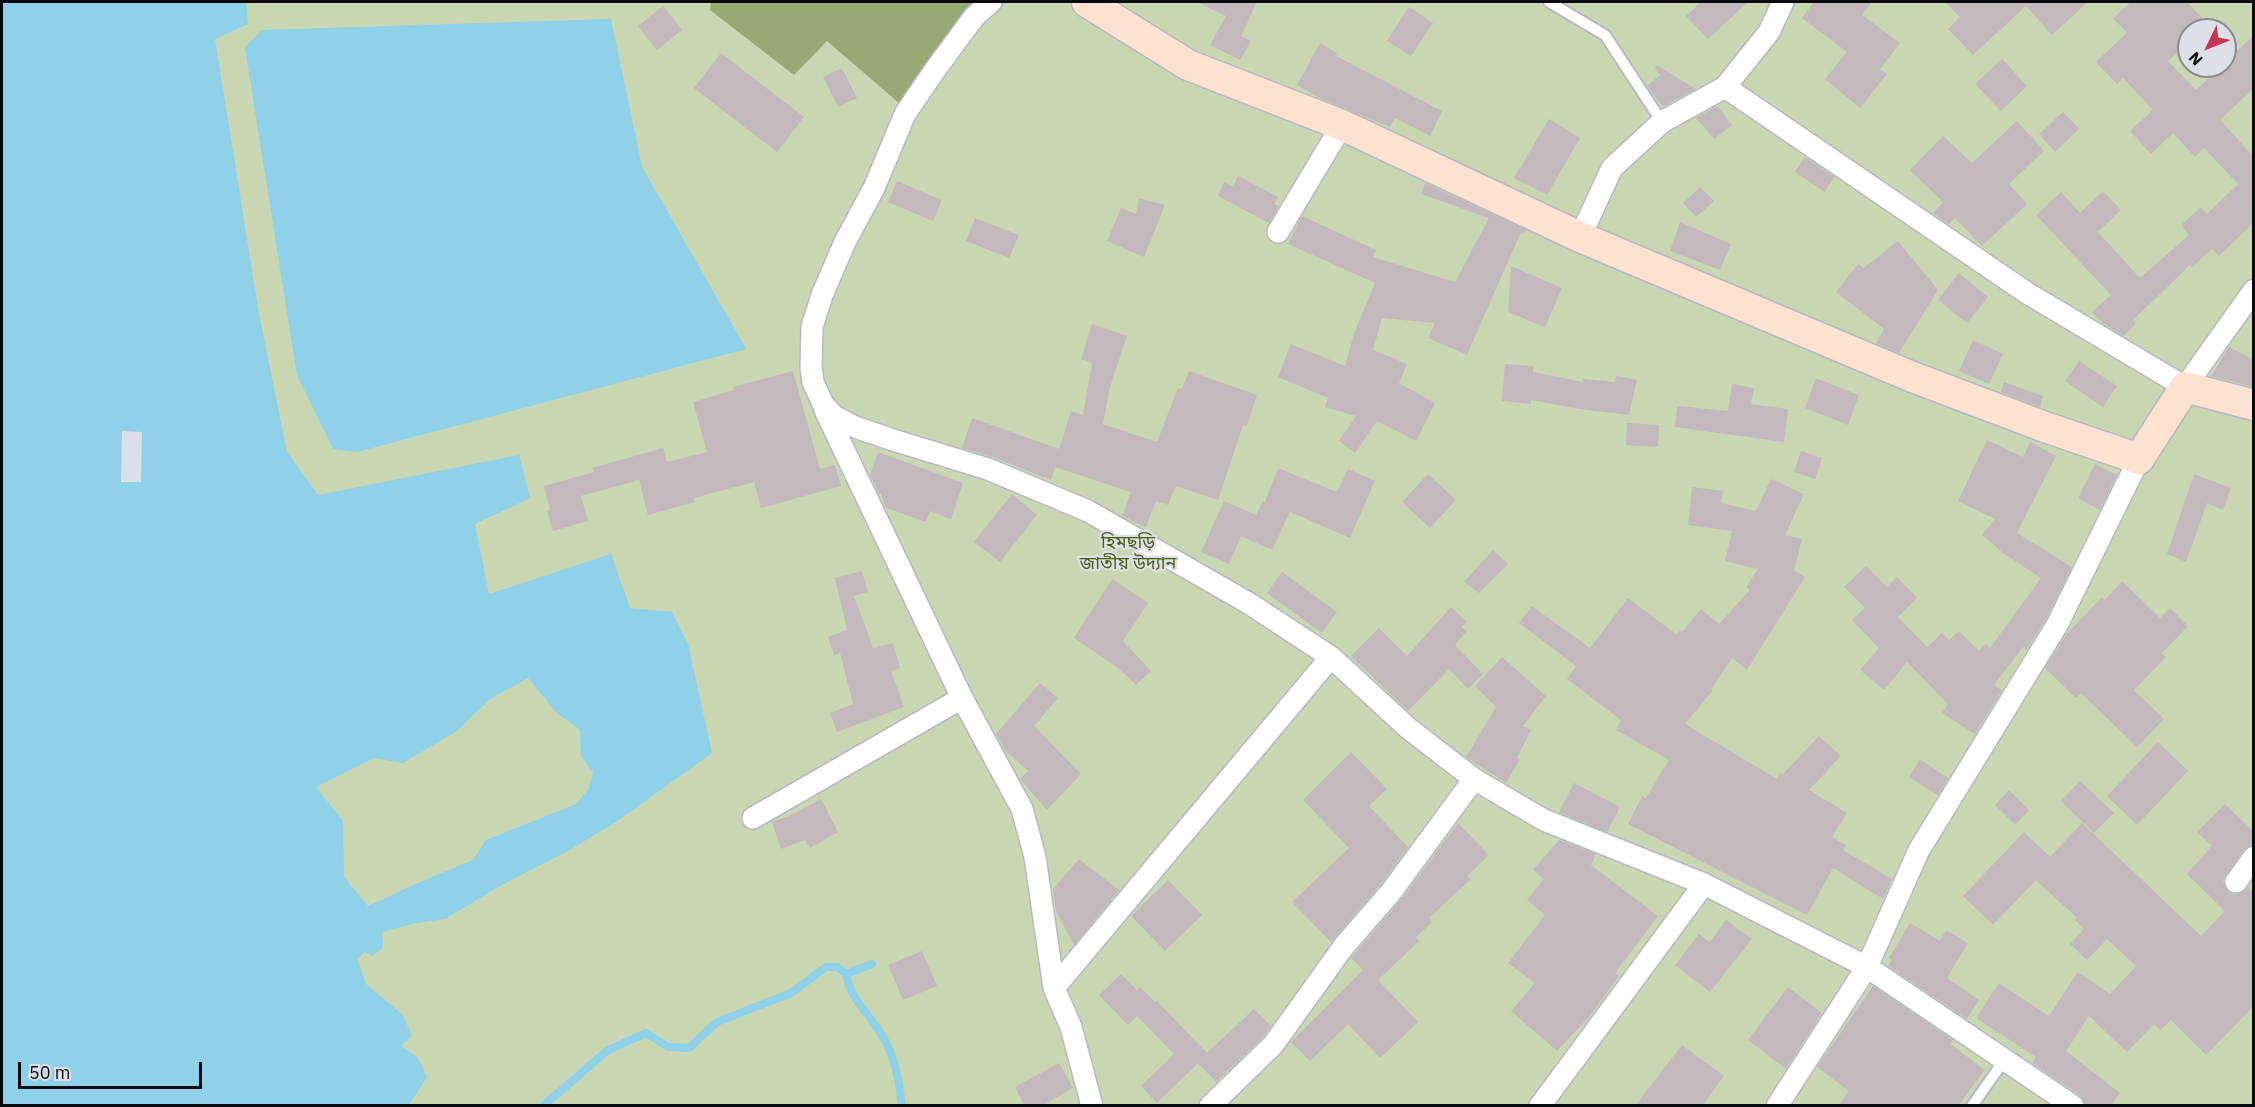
<!DOCTYPE html>
<meta charset="utf-8">
<style>
body{margin:0}
#map{position:relative;width:2255px;height:1107px;overflow:hidden;background:#dee0e9;font-family:"IBM Plex Sans",sans-serif}
canvas{display:block}
.frame{position:absolute;inset:0;border:3px solid #0a0b0e;pointer-events:none}
.north{position:absolute;left:2177px;top:18px;width:60px;height:60px;box-sizing:border-box;background:#dee0e9;border:2px solid #898b91;border-radius:50%;rotate:227deg;font-size:16px;font-weight:700;line-height:24px;text-align:center;color:#0a0b0e}
.north::after{content:'';display:block;margin:auto;width:21px;height:27px;background:#c53552;clip-path:polygon(50% 0,100% 100%,50% 72%,0 100%)}
.scale{position:absolute;left:18px;top:1062px;width:184px;height:27px;box-sizing:border-box;border:3px solid #0a0b0e;border-top:0;padding-left:8px;font-size:18px;line-height:21px;white-space:nowrap;color:#0a0b0e;-webkit-text-stroke:4px #dee0e9;paint-order:stroke}
</style>
<div id="map">
<canvas width="2255" height="1107"></canvas>
<div class="frame"></div>
<div class="north">N</div>
<div class="scale">50 m</div>
</div>
<script>
const ctx = document.querySelector('canvas').getContext('2d');
ctx.lineJoin = 'round';
function paint(path, color) { ctx.fillStyle = color; ctx.fill(path, 'evenodd'); }
function trace(path, color, width, dash) { ctx.strokeStyle = color; ctx.lineWidth = width; ctx.lineCap = dash ? 'butt' : 'round'; ctx.setLineDash(dash || []); ctx.stroke(path); }
function write(font, color, halo, rows, align = 'center') {
  ctx.font = font + ' "IBM Plex Sans","Noto Sans Bengali",sans-serif'; ctx.lineWidth = 4.5; ctx.setLineDash([]); ctx.textBaseline = 'middle'; ctx.strokeStyle = halo; ctx.fillStyle = color; for (const [text, x, y, turn = 0] of rows) {
    ctx.save(); ctx.translate(x, y); ctx.rotate((+turn || 0) * Math.PI / 180); ctx.textAlign = isNaN(turn) ? turn : align; if (halo) ctx.strokeText(text, 0, 0); ctx.fillText(text, 0, 0); ctx.restore();
  }
}
paint(new Path2D(`
 M2,2H2253V1105L2,1106ZM2189,30H2225V66H2189Z`), '#cad7b3');
paint(new Path2D(`
 M711,2H992L907,110L827,41L794,75L710,10Z`), '#97aa75');
paint(new Path2D(`
 M2,2H246L248,24L215,39L259,314L287,452L318,495L519,455L530,498L475,524L489,594L611,554L630,608L672,612L688,644L712,753L619,820L568,851L500,886L445,919L416,923L382,932L383,948L372,956L365,952L357,959L366,984L403,1015L412,1036L401,1046L418,1058L427,1077L409,1105L2,1106ZM528,678L557,713L580,730L581,757L593,772L589,788L576,804L486,840L473,860L418,883L368,906L344,877L343,821L316,787L374,758L403,763L457,731L490,699Z
 M611,19L642,167L746,349L357,452L333,449L297,375L245,48L261,30Z`), '#8ed1e9');
paint(new Path2D(`
 M122,431L142,432L141,482H121Z`), '#dee0e9');
trace(new Path2D(`
 M846,974L872,964
 M543,1106L608,1050L646,1033L668,1047L689,1048L717,1022L791,993L826,967H837L846,974C850,999 868,1012 881,1034C895,1055 899,1081 902,1106`), '#8ed1e9', 8);
paint(new Path2D(`
 M1197,2H1257L1241,36L1251,41L1240,60L1210,45L1226,16Z
 M1701,2H1748L1708,39L1686,16Z
 M1814,2H1872L1862,15L1900,43L1880,69L1887,74L1860,108L1825,79L1847,52L1802,18Z
 M1945,2H2088L2052,35L2026,6L1973,55L1948,29L1960,17Z
 M2131,2H2187L2202,18L2182,37L2187,43L2168,61L2196,90L2221,66H2225V62L2253,36V89L2220,120L2253,156V223L2219,256L2212,249L2192,267L2190,265L2133,320L2136,324L2123,336L2103,323L2092,312L2111,295L2036,215L2061,192L2080,213L2103,191L2121,210L2098,232L2140,278L2189,235L2181,225L2201,207L2207,214L2238,184L2204,148L2195,157L2173,133L2151,154L2130,131L2153,110L2123,78L2117,84L2096,62L2127,33L2113,18Z
 M663,6L682,30L657,50L638,26Z
 M1409,7L1433,23L1411,56L1387,41Z
 M1320,43L1337,53L1336,56L1442,111L1430,136L1395,118L1390,127L1320,98L1297,85Z
 M721,53L804,117L777,152L694,88Z
 M2002,59L2027,86L2001,111L1975,84Z
 M1657,65L1665,70L1696,89L1663,107L1647,86L1660,75L1655,68Z
 M842,68L857,98L838,107L823,77Z
 M1717,106L1732,125L1714,139L1696,118Z
 M2063,112L2079,129L2055,152L2039,134Z
 M1549,119L1580,138L1547,195L1514,178Z
 M2017,121L2044,151L2009,184L2027,204L1982,246L1955,218L1949,224L1933,213L1943,202L1910,170L1943,136L1972,163Z
 M1805,157L1834,177L1825,192L1795,172Z
 M1238,176L1278,197L1274,204L1279,206L1269,223L1218,196L1224,182L1233,186Z
 M897,181L942,200L933,221L888,202Z
 M1425,183L1526,230L1524,233L1521,232L1467,355L1428,338L1435,323L1382,318L1373,350L1407,364L1399,383L1435,403L1416,441L1377,421L1355,453L1339,441L1356,416L1325,407L1328,398L1278,377L1291,344L1345,366L1354,333L1375,283L1288,244L1302,216L1376,250L1373,257L1455,282L1489,218L1421,194Z
 M1700,187L1714,201L1696,217L1683,203Z
 M1139,198L1165,205L1144,257L1107,241L1121,208L1136,214Z
 M975,218L1019,235L1009,258L966,241Z
 M1680,222L1731,244L1720,270L1670,251Z
 M1898,241L1938,290L1899,353L1876,343L1884,329L1836,292L1858,264L1864,268Z
 M1511,266L1562,288L1545,327L1508,312Z
 M1959,273L1988,297L1967,323L1938,300Z
 M1092,324L1127,336L1110,387L1103,424L1157,442L1178,388L1182,389L1189,371L1257,395L1247,426L1243,425L1218,500L1176,486L1168,505L1156,501L1146,527L1122,516L1131,492L1055,467L1051,480L993,457L962,448L972,418L1059,449L1071,411L1083,415L1092,363L1081,359Z
 M1973,340L2003,354L1989,384L1959,371Z
 M2229,347L2253,359V387L2211,376Z
 M2079,361L2117,386L2103,407L2065,381Z
 M1505,364L1533,366V372L1583,382V379L1615,382L1616,376L1637,380L1629,415L1579,409L1531,400V404L1502,401Z
 M793,371L820,469L835,465L841,486L761,508L754,482L694,498L695,502L648,515L639,480L581,496L588,521L553,531L547,511L550,510L544,486L594,472L592,468L663,448L667,462L707,452L693,402L734,390L733,387Z
 M1816,378L1859,395L1848,425L1805,408Z
 M2004,382L2043,396L2040,407L2001,392Z
 M1732,384L1754,388L1751,404L1788,409L1784,442L1675,427L1677,406L1728,411Z
 M1627,423L1659,425L1658,447L1626,445Z
 M1987,440L2023,457L2030,442L2056,456L2017,533L2072,567L2046,619L2026,650L2023,647L1994,685L2002,690L1975,734L1942,713L1948,704L1907,662L1884,690L1860,670L1879,648L1852,620L1865,608L1844,587L1866,566L1887,587L1897,577L1917,598L1898,617L1927,647L1942,633L1949,640L1959,631L1979,651L1986,644L1990,648L2041,578L2003,553L1982,535L1995,519L1958,501Z
 M1801,451L1822,458L1815,479L1794,472Z
 M878,452L963,483L951,519L930,511L926,522L886,508L881,494L879,493L870,475Z
 M2095,464L2117,475L2100,510L2078,498Z
 M1278,468L1337,492L1348,469L1375,481L1350,538L1290,512L1272,550L1241,536L1229,564L1201,552L1224,501L1256,515L1263,501L1265,502Z
 M1428,474L1456,500L1430,528L1402,502Z
 M2194,474L2231,488L2223,510L2207,503L2186,562L2167,554Z
 M1771,479L1804,494L1785,535L1802,539L1794,570L1805,577L1747,670L1732,658L1711,689L1713,690L1685,724L1777,779L1780,773L1783,774L1819,736L1841,756L1809,790L1847,813L1832,837L1846,845L1843,850L1892,879L1883,899L1833,868L1807,915L1628,824L1642,796L1646,798L1669,760L1616,730L1621,720L1567,679L1576,666L1519,623L1532,606L1590,648L1628,598L1677,635L1680,630L1682,632L1701,609L1719,624L1750,590L1746,587L1758,569L1725,561L1732,531L1688,525L1692,487L1723,491L1721,503L1756,511Z
 M1012,494L1037,515L1000,562L974,542Z
 M1493,550L1508,564L1479,593L1464,582Z
 M862,571L868,592L854,596L873,648L893,643L900,668L891,671L904,707L837,732L830,713L853,704L840,653L834,655L828,637L847,630L835,578Z
 M1282,572L1337,612L1322,633L1267,593Z
 M1112,579L1148,603L1123,641L1151,671L1136,685L1117,667L1074,638Z
 M2122,581L2160,618L2170,608L2188,626L2162,653L2166,657L2134,690L2164,719L2137,747L2081,693L2076,698L2045,668L2066,635L2102,597L2105,600Z
 M1451,607L1467,622L1462,627L1467,631L1455,645L1483,674L1468,689L1449,669L1408,711L1351,656L1379,628L1407,656Z
 M1502,657L1546,696L1523,726L1531,730L1517,758L1520,760L1506,783L1466,757L1496,707L1475,686Z
 M1040,683L1058,698L1034,726L1081,774L1047,810L1020,779L1028,771L1005,750L996,734Z
 M2158,742L2188,771L2137,825L2107,796Z
 M1351,752L1387,789L1369,806L1408,847L1381,884L1331,942L1292,902L1349,848L1303,800Z
 M1920,759L1948,778L1938,795L1909,777Z
 M2080,781L2114,813L2094,833L2061,801Z
 M1574,783L1620,807L1607,832L1559,812Z
 M2009,790L2029,810L2015,825L1995,805Z
 M821,799L838,832L810,848L805,840L781,849L772,822L789,816Z
 M2225,804L2253,831V845L2244,850L2226,875L2223,881L2228,892L2234,895L2242,893L2248,887L2253,892V1007L2206,1055L2171,1020L2160,1030L2154,1024L2127,1052L2089,1016L2066,1051L2120,1093L2110,1106H2086L2080,1095L2032,1063L2036,1057L1976,1018L1999,983L2049,1016L2078,972L2110,994L2136,966L2107,939L2087,960L2070,944L2084,929L2075,920L2077,918L2036,880L1993,925L1963,896L2024,832L2050,857L2082,823L2201,936L2225,911L2187,874L2212,846L2197,832Z
 M1458,823L1489,855L1467,876L1471,879L1429,918L1432,922L1416,937L1419,941L1378,980L1418,1022L1380,1058L1348,1024L1310,1061L1291,1042L1363,970L1351,958L1401,900Z
 M1559,840L1596,854L1591,865L1658,916L1615,973L1619,976L1588,1018L1557,1051L1511,1011L1535,983L1508,963L1545,915L1527,900L1544,879L1533,870Z
 M1079,859L1119,890L1074,945L1056,911L1053,889Z
 M1168,880L1202,915L1165,951L1131,916Z
 M1726,920L1752,939L1710,992L1675,965L1699,934L1710,942Z
 M1910,923L1940,941L1946,930L1968,943L1947,978L1979,1000L1967,1019L1888,966L1892,960L1889,958Z
 M922,951L937,986L903,1000L888,965Z
 M1121,974L1137,990L1140,987L1155,1002L1157,1001L1207,1053L1254,1009L1271,1026L1263,1037L1216,1082L1198,1063L1157,1103L1141,1086L1174,1054L1137,1016L1128,1025L1099,995Z
 M1873,986L1953,1040L1950,1044L1985,1070L1958,1106H1838L1849,1091L1817,1067Z
 M1788,987L1822,1013L1786,1069L1748,1040Z
 M1682,1045L1724,1076L1702,1106H1635Z
 M1059,1063L1073,1088L1042,1106H1025L1015,1087Z`), '#c3b9bc');
const lane = new Path2D(`
 M1549,2L1605,35L1662,122
 M1972,1106L2005,1059`);
const street = new Path2D(`
 M991,2L974,17L935,70L905,114L874,188L845,242L822,295L812,327L811,367L813,382L823,404L834,416L855,427L893,440L988,469L1088,511L1250,604L1331,657L1408,728L1474,779L1544,820L1704,884L1867,967L2073,1106
 M1725,87L2027,293L2185,387L2254,290
 M1278,232L1342,125
 M1580,237L1612,168L1662,122L1725,87L1769,32L1783,2
 M825,410L962,698L1022,809L1035,857L1054,988L1071,1027L1092,1106
 M753,818L962,698
 M2236,882L2254,857
 M1054,988L1331,657
 M1210,1106L1273,1045L1344,946L1391,892L1474,779
 M1540,1106L1704,884
 M1777,1106L1867,967L1919,850L2057,625L2139,459`);
const secondary = new Path2D(`
 M1087,2L1188,65L1342,125L1580,237L1910,376L2045,427L2139,459L2185,387L2254,405`);
trace(lane, '#b7b9c2', 14);
trace(street, '#b7b9c2', 24);
trace(secondary, '#b7b9c2', 33);
trace(lane, '#fff', 10);
trace(street, '#fff', 21);
trace(secondary, '#fde2d1', 30);
write('18px', '#495e0b', '#dee0e9', [
 ["হিমছড়ি",1128,543],
 ["জাতীয় উদ্যান",1128,564]
]);
</script>
